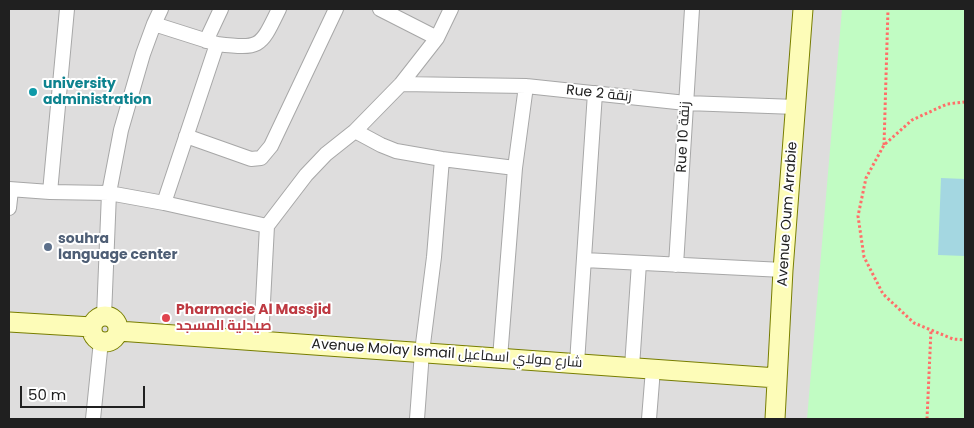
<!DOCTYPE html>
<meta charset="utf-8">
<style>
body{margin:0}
#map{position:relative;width:974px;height:428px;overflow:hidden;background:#f1ede6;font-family:Poppins,sans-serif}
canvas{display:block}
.frame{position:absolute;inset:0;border:10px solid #202020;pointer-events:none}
.scale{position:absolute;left:20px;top:386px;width:125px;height:22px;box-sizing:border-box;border:2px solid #202020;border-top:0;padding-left:6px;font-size:15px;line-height:18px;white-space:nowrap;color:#202020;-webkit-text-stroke:4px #fff;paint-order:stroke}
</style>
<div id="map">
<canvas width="974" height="428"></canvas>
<div class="frame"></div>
<div class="scale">50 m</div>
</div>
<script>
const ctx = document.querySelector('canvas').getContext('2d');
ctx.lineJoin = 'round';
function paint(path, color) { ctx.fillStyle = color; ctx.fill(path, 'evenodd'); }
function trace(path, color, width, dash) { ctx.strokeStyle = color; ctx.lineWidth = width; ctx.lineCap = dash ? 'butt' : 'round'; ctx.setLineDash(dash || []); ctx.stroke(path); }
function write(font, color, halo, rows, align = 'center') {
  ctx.font = font + ' Poppins,Cairo,sans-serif'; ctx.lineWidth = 4; ctx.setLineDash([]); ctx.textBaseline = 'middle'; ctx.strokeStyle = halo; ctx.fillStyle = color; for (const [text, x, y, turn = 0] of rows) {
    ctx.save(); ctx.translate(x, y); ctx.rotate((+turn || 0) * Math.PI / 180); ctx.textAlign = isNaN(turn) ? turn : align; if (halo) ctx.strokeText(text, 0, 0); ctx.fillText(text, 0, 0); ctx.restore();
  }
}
paint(new Path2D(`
 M9,9H965V419H9Z`), '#dedddd');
paint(new Path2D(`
 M842,9H965V419H807Z`), '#c1fcc3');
paint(new Path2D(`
 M941,178L965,179V256L938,255Z`), '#a4d7e1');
const street = new Path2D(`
 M380,9L437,38
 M154,24L217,44
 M206,41L221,9
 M401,84L526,86L686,103L796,107
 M355,131L381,145L396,151L442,159L515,168
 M186,136L251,159L261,158L271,146L336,9
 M9,189L50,192L109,193L164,203L267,226L306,175L326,154L355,131L401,84L437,38L451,9
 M50,192L67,9
 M164,203L217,44C261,49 260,48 279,9
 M9,208L11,190
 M584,260L783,270
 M676,265L692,9
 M104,316L109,193L121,130L143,54L154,24L161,9
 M261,340L267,226
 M500,358L515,168L526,86
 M577,363L595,93
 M632,367L639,263
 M93,419L101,341
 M417,419L422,352L434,257L442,159
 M649,419L653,369`);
const secondary = new Path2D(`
 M92 329a13 13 0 1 1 26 0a13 13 0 1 1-26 0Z
 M9,322L92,327
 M118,331L777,378
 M775,419L783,270L803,9`);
trace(street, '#a7a7a7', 16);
trace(secondary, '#787e00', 21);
trace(new Path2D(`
 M965,102L947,104L912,120L884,145L866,178L858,216L864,257L883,294L914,323L953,339L965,340
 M884,145L888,9
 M927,419L931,330`), '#ff6f69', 3, [2.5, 2.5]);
trace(street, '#fff', 14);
trace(secondary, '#fdfcb8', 19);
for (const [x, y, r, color] of [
 [33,92,5,"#0f9aa8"],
 [48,247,5,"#5c6f8a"],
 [166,318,5,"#e0444e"]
]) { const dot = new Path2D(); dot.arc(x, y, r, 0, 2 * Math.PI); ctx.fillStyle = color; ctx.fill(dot); trace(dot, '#fff', 2); }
write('bold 14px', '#0d838f', '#fff', [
 ["university",43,84],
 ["administration",43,100]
], 'left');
write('14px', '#202020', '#fff', [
 ["Rue 2 زنقة",599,94,6],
 ["Rue 10 زنقة",684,137,-87],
 ["Avenue Oum Arrabie",788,214,-86],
 ["Avenue Molay Ismail شارع مولاي اسماعيل",447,354,4]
]);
write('bold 14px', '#4e5e75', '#fff', [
 ["souhra",58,239],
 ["language center",58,255]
], 'left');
write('bold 14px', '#be3a42', '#fff', [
 ["Pharmacie Al Massjid",176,310],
 ["صيدلية المسجد",176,326]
], 'left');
</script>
